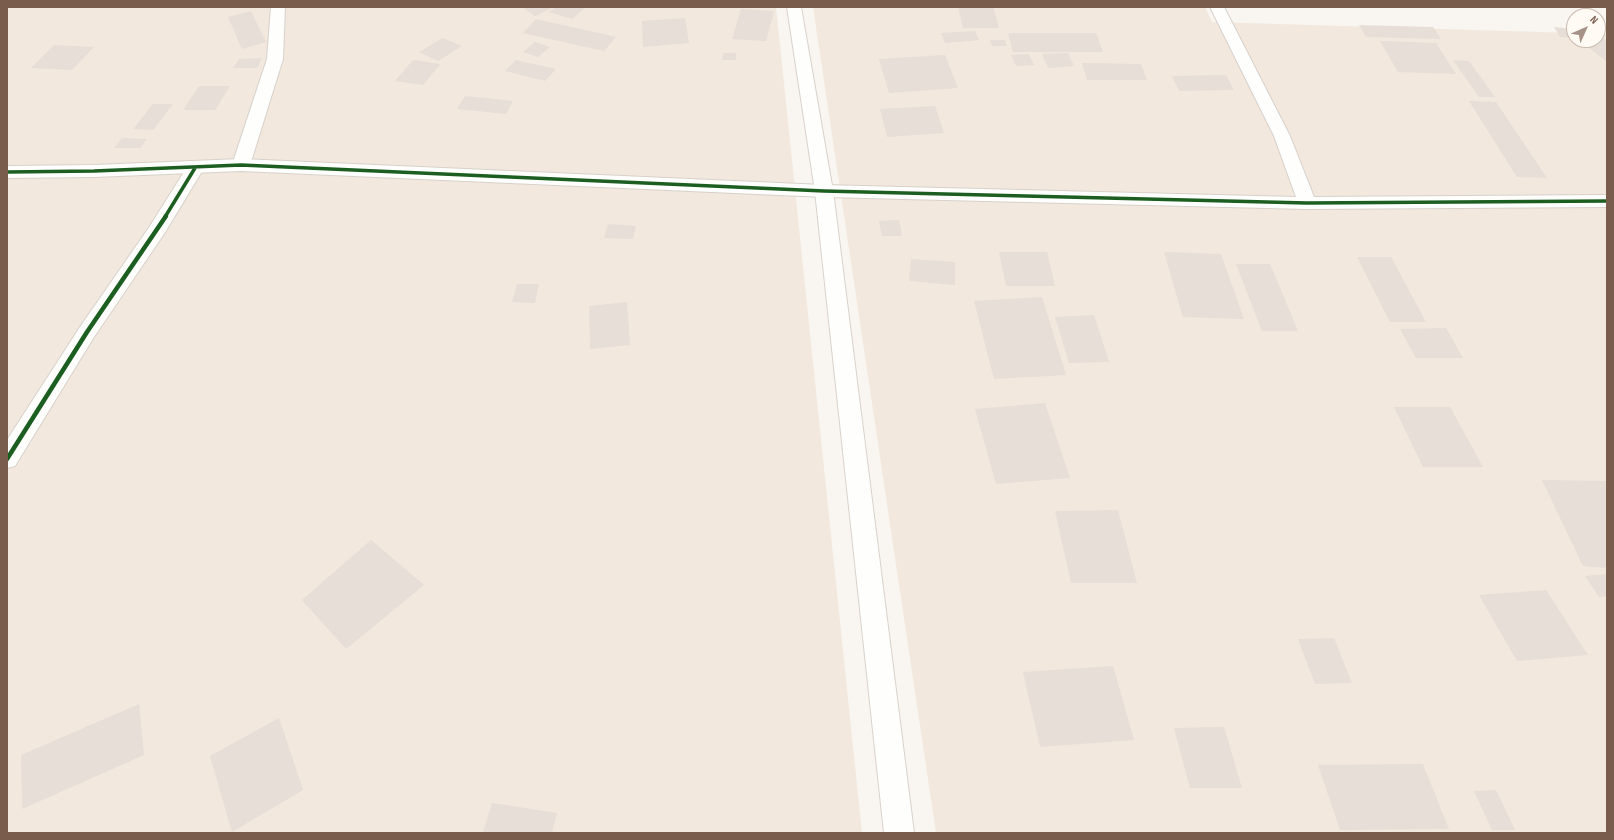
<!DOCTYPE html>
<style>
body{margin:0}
#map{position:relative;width:1614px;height:840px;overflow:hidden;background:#f9f5f0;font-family:"Sofia Sans Condensed",sans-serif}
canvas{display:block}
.frame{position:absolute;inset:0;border:8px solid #7a5c4d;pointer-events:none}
.north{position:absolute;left:1566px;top:8px;width:40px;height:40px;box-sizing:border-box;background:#fffaf3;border:1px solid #cabbb1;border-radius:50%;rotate:45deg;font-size:11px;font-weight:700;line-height:16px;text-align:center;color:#7a5c4d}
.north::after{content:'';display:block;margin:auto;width:14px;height:18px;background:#a69286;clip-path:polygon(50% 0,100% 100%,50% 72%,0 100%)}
</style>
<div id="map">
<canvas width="1614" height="840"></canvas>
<div class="frame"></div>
<div class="north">N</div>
</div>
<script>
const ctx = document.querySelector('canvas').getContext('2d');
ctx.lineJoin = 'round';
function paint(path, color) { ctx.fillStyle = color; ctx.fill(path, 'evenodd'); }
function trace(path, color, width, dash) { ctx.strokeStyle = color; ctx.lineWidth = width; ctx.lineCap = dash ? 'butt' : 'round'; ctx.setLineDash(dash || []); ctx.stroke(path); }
paint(new Path2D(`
 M7,7H776L862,833H7Z
 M813,7H1205L1212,22L1574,33V40H1598V34H1607V833H936Z`), '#f2e8de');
paint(new Path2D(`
 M522,7H554L535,16Z
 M556,7H586L572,19L549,12Z
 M958,7H993L999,28H963Z
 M741,9L774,11L766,41L732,39Z
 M251,11L266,42L242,49L228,17Z
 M685,18L689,43L643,47L642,21Z
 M536,19L616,37L604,51L523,33Z
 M1359,25L1433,27L1441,39L1366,37Z
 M1554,27L1574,29V38L1560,37Z
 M975,31L979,40L945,43L941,33Z
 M1008,33H1096L1103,52H1013Z
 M443,38L462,46L438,61L419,52Z
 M1607,39V62L1582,42L1598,40Z
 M990,40H1005L1007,46H992Z
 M1380,41L1436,43L1456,74L1398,72Z
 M535,42L550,47L538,57L523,52Z
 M54,45L94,47L72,70L31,68Z
 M723,53H736V60H722Z
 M1068,53L1074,66L1048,68L1042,54Z
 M1029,54L1034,65L1016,66L1011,55Z
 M945,55L958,88L889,93L879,59Z
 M262,58L257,68H233L239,59Z
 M413,60L440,64L423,85L395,81Z
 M516,60L556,69L545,81L505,71Z
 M1453,60L1469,61L1495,97H1479Z
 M1082,63L1141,64L1147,80H1087Z
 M1226,75L1234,90L1179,91L1172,76Z
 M199,86H230L215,110H183Z
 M465,96L513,101L506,114L457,109Z
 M1469,101L1496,102L1547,178L1517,177Z
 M153,104H173L153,130L133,129Z
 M935,106L944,133L887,137L880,109Z
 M122,138L147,139L140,148H114Z
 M899,220L902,236H882L879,221Z
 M608,224L636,226L633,239L604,238Z
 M999,252H1047L1055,286H1006Z
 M1164,252L1221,254L1244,319L1183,317Z
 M1357,257H1391L1426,322H1390Z
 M911,259L955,262V285L909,281Z
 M1236,264H1270L1298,331H1262Z
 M517,284H539L535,303L512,302Z
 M1042,297L1066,375L994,379L974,301Z
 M627,302L630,345L590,349L589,306Z
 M1094,315L1109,362L1069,363L1055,317Z
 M1446,328L1463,358H1416L1400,329Z
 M1045,403L1070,478L996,484L975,409Z
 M1394,407H1450L1483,467H1423Z
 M1542,480L1607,481V568L1583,566Z
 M1118,510L1137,583H1071L1055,511Z
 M371,540L424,585L346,649L302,600Z
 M1607,574V596L1599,597L1585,576Z
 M1546,590L1588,655L1517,661L1479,595Z
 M1334,638L1352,683L1315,684L1298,639Z
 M1113,666L1134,740L1040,747L1023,672Z
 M139,704L144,755L22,809L21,755Z
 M279,718L303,790L232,832L210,756Z
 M1224,727L1242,788H1190L1174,728Z
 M1423,764L1449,829L1340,830L1318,765Z
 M1496,790L1515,830H1492L1474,791Z
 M492,803L557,813L552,833H483Z`), '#e6ded7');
const minor = new Path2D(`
 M271,7H285L283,59L250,165L247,169L241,171L235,169L232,165L267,59Z
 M1210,7H1224L1290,136L1314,197L1607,195V207L1307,209L824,197L818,195L815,191L818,187L824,185L1296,197L1274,136Z
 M195,162L201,164L204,168L164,234L94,337L15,466L7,468V440L80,327L150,226L189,164Z`);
const tertiary = new Path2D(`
 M241,159L824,185L830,187L833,191L830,195L824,197L241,171L94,177L7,178V166L94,165Z`);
const secondary = new Path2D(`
 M787,7H801L833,191L914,833H884L815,191Z`);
trace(minor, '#d7d1cb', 2);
trace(tertiary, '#d7d1cb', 2);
trace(secondary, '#d9d2cb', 2);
paint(minor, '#fefefd');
paint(tertiary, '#fefefd');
paint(secondary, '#fefefd');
trace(new Path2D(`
 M7,172L94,171L241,165L824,191L1307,203L1607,201
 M165,217L195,168`), '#1b5e20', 3.5);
trace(new Path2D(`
 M7,459L87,332L166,216`), '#1b5e20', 4.5);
</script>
